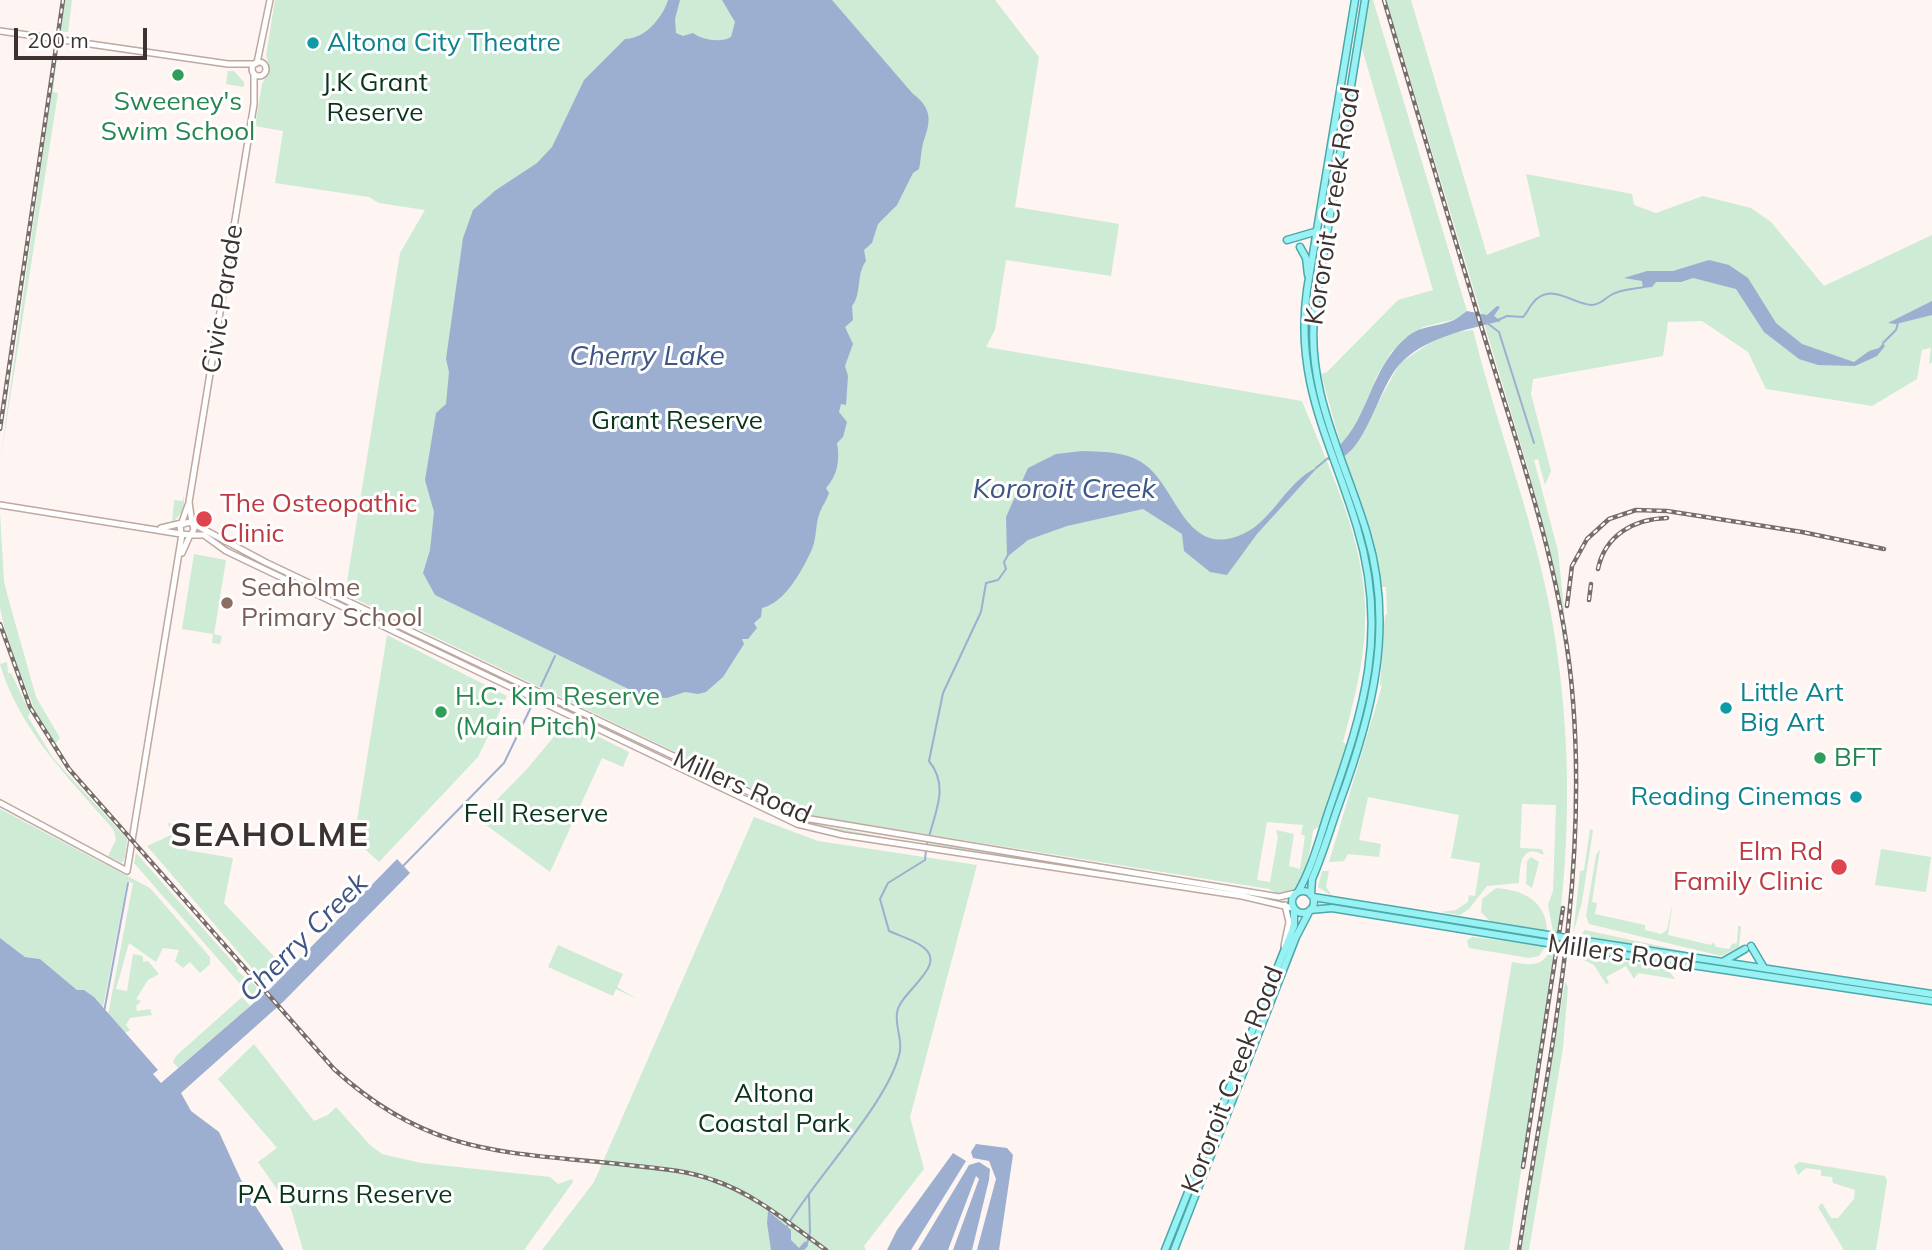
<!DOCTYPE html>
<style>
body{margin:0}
#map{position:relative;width:1932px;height:1250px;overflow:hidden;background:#fef4f1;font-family:Mulish,sans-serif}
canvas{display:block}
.scale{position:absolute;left:14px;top:28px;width:133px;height:32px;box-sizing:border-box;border:4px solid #3c3330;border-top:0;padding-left:9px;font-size:21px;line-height:24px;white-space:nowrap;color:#3c3330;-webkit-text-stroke:5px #fff;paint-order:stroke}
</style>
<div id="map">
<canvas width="1932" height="1250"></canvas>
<div class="scale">200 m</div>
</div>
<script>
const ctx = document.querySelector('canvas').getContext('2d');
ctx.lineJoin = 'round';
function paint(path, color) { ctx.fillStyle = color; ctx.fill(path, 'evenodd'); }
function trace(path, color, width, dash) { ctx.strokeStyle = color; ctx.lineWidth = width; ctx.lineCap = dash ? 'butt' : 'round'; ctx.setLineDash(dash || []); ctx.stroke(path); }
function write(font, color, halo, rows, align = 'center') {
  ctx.font = font + ' Mulish,sans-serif'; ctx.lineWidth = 6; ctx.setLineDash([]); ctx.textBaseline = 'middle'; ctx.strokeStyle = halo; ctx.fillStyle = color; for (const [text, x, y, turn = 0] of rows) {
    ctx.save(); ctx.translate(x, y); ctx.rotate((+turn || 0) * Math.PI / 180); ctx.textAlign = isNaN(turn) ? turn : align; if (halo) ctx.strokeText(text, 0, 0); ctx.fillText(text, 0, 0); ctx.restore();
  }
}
paint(new Path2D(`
 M65,0H72L68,32L60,31Z
 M275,0H995L1039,57L1015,207L1119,224L1111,276L1006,260L995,330L986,347L1302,401C1328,466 1362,533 1365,605C1367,652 1355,697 1343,742L1347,745L1321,826L1313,830C1311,848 1306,871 1297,889L1278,894L1269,889L807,815L345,594L400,253L425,210L379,203L369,197L275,183L283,131L255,126L262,84L270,68L266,56ZM1267,822L1303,825L1301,834L1305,836L1300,869L1289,866L1294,834L1276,830L1278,837L1270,882L1257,880Z
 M1367,0H1373L1467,311L1456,319L1423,327L1391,352L1376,378L1369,403L1341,446L1321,374L1327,372L1398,300L1433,290L1360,42Z
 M1386,0H1411L1487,255L1540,236L1526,174L1632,194L1634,205L1656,213L1703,196L1751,208L1771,222L1824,286L1932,235V362L1929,364L1931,348L1922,350L1917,379L1872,406L1766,389L1748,352L1702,321L1668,322L1663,356L1533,379L1531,394L1551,471L1545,485L1538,459L1534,460L1558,551L1565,618L1528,468Z
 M58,46L53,92L58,93L0,462Z
 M228,71H234L244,82V87L226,84Z
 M1473,330C1494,416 1526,499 1545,585C1570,698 1573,819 1558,933L1553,932L1548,905L1553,891L1556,805L1522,804L1520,848L1542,849L1544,855C1520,842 1520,867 1519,883L1487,886L1469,909L1460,915L1441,912L1456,910L1468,902L1469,895L1475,896L1480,863L1451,858L1459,815L1368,797L1359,840L1381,844L1379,857L1348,854L1344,861L1329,862L1382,686L1380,685L1385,615L1387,614L1386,587H1382L1372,534L1344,456L1361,434L1400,363L1436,339L1451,333Z
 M184,494V510L172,523L174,500L183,501Z
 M0,512L4,582L9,601L36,697L60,738L55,744L34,708L6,636L0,608Z
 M194,554L226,560L214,634L222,636L220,644L212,643L213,634L182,629Z
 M411,633L581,715L594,723L421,640Z
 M387,635L507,696L478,757L379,862L354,839Z
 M7,662L8,673H11L30,713L28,717L53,758L127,839L125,857L122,863L108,856L116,840L114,830C70,779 19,730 0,664Z
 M567,721L629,752L623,767L602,758L550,872L478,819L527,769Z
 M759,802L815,824L925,845C869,836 809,834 759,802Z
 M0,809L150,888L210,957V964L200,973L190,962L183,968L175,961L179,950L163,948L156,962L129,943L116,989L127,991L133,954L143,956V962L148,961L159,974L148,980L136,999L141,1001L136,1006L137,1011L150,1009L152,1015L130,1018L126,1025L130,1030L125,1033L108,1015L133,883L127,882L103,1007L89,993L77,990L40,959L25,957L0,938Z
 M754,817L818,841L977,865L910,1117L924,1169L864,1246L866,1250H542L594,1182Z
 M168,823L190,827L186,850L233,858L224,903L281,964L264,982L147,846L171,835Z
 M1590,829L1593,830L1582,902L1573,934L1580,871L1584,870Z
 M931,843L1234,890L1285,902L929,845Z
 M1600,849L1592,902L1597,903L1595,914L1645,925V930L1661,934L1667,930L1673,901L1668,935L1711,945L1713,942L1716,947L1729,949L1732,944L1737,943L1738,926H1741L1739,947L1721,956L1589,924L1586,916L1596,855Z
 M1881,849L1931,857L1926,892L1875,885Z
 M136,853L238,968L237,971L265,993L255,1001L134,863Z
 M1531,857L1539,862L1532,888L1526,884L1527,861Z
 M1322,871H1329L1326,887L1332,896L1318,887Z
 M1496,888C1523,890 1547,901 1547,932L1492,923L1481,912L1482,899Z
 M1319,903L1546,938V940L1319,906Z
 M1585,930L1687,952V953L1579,937Z
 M1472,937L1539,945L1545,947L1539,956L1529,958L1469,948L1467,941Z
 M558,945L623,974L617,987L637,999L616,989L613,996L548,967Z
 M1550,948H1555L1509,1250H1464L1512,962C1529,965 1545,968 1550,948Z
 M1577,952L1668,970L1675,979L1638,973L1634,979L1626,966L1606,977L1609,983L1606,984L1594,965L1580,958Z
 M1565,982L1568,987L1563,1048L1529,1250H1521Z
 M242,997L250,1006L178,1068L173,1062L176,1056Z
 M254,1044L314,1121L328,1115L336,1107L370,1145L382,1154L421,1163L550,1177L558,1184L572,1179L573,1182L524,1250H303L291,1209L258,1162L277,1148L218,1079Z
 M1799,1162L1885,1176L1887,1181L1876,1250H1844L1818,1207L1822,1203L1831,1218H1838L1854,1199L1855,1190L1833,1183L1832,1177L1821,1176V1170L1806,1168L1798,1175L1794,1166Z`), '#cdebd5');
paint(new Path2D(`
 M668,0H680L675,19L676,33L683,36L693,33C702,40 721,43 731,37L735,22L722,0H832L913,94C932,108 931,121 924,140C921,149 921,160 919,169L913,173L897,205L878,224L872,243L864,250L866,261C856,274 862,294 852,306L853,320L845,327L853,344L845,366L848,376L846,405L841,404L839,412L847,422L843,437L837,443C840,459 838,475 826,488L829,493C827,500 822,506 820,512C815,524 817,538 812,549C803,569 785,603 762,608L761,617L754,623L757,628L748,639H742L744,644L723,677L706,692L698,694L685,692L667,698L645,697L435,595L423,573L430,550L434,512L425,480L436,413L446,404L449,372L446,359L463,238L473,210L496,190L537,163L552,147L584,80L625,39C645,39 663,17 668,0Z
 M1709,260L1729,265L1748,278L1776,323L1802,344L1854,362L1869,351L1879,348L1883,343L1885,346L1877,356L1855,366L1818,365L1799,359L1764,332L1736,289L1693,278L1681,282H1656L1652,287L1643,288L1642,281L1624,278L1647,271H1673Z
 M1932,301V315L1896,324L1888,323Z
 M1497,306L1500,307L1494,316L1501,321C1468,329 1423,338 1399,365C1379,388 1368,442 1343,457C1339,460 1332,459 1328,460V456C1372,422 1366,371 1408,336C1422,325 1438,327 1454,320C1458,318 1462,314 1467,311L1487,315Z
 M1082,451C1105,452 1130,451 1148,467C1178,493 1188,559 1243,534C1274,520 1286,481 1318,467L1257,534L1227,575L1210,572L1184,551L1182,534L1143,509L1067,526L1028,540L1007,557L1006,517L1028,468L1056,454Z
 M397,859L410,873L283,1002L181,1093L191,1111L219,1132L247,1193L284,1250H0V938L25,957L40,959L77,990H84L94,997L158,1070L153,1074L161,1083L270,989Z
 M976,1144L1007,1148L1013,1155L999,1250H977L996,1179L989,1161L973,1158L971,1152Z
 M953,1153L966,1161L911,1250H887L897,1230Z
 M979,1162L990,1169L989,1180L972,1250H953L979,1179L976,1176L948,1250H918L969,1165Z
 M768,1211L791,1230V1240L799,1248L805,1241L808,1246L804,1250H771L767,1223Z`), '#9dafd0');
trace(new Path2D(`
 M1498,320L1507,316L1523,317C1527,313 1528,309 1532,304C1550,280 1573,305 1592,305C1602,304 1604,299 1611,295C1620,289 1635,289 1644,287
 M1487,323L1499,332L1534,443
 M1883,343L1896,330L1898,323
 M1316,468L1328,458
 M541,686L555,656
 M927,845C933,815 951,788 929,761L943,693L981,612L986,583L998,580L1006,569L1004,562L1008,555
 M402,867L504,763L533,703
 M104,1012L128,883
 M787,1226C815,1178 890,1101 900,1051C902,1038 895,1026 897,1013C899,992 949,966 923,947C914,940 900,936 889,931L880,899L888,883L925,860L926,850
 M807,1244L810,1232L809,1194`), '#9dafd0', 2);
const secondary = new Path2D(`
 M0,31L228,64H255
 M252 69a7 7 0 1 1 14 0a7 7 0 1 1-14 0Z
 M257,63L270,0
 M0,505L181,534
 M182,522L188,505
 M192,523L194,529L191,535L181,534L180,525L190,522L265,562L804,818L1279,897L1296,893
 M192,523L189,502L254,104V74
 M161,528L182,523
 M192,535H204L226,551L797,824L843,835L1242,896L1293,908
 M182,553L190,535
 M0,803L127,871L182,534
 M1284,946L1289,922L1285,905`);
const primary = new Path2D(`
 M1287,240L1318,231
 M1300,247L1306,258L1308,275
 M1292 902a11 11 0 1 1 22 0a11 11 0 1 1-22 0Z
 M1298,892C1313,866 1320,836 1330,807C1364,709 1389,632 1357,527C1332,443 1294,383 1307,290L1355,0
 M1311,895L1312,879C1323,854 1330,829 1339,804C1372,715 1395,628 1367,534C1345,460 1304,388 1315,308L1365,0
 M1313,897L1542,934
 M1310,910L1332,908L1541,942
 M1579,940L1932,994
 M1751,946L1764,968
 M1578,948L1932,1001
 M1724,961L1745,949
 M1165,1250L1294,926V909
 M1174,1250L1296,937L1309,912`);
trace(secondary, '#bfa8a0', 8);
trace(primary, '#4ba9ab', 9);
trace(secondary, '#fff', 5);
trace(primary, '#98f2f4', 6);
const rail = new Path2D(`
 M1384,0C1419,117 1453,235 1489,352C1524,466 1564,580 1573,701C1588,890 1547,1065 1519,1250
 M0,429L63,0
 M1598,569C1605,535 1634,519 1667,518
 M1589,600L1591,584
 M1567,606L1572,566L1587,539L1609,519L1636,510L1667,511L1802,532L1884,549
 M0,624L30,707L69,769L334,1069C427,1154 501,1152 619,1164C651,1168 683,1169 713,1180C755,1194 790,1224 826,1250
 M1523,1167L1563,908`);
trace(rail, '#776e6b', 4.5);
trace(rail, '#fff', 2, [5]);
const primaryBridge = new Path2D(`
 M1542,934L1579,940
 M1541,942L1578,948`);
trace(primaryBridge, '#4ba9ab', 9, []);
trace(primaryBridge, '#98f2f4', 6);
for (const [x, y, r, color] of [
 [313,43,7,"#0f9aa8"],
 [178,75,7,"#2e9e5b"],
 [204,519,9,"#e0444e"],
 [227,603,7,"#8d6e63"],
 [1726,708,7,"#0f9aa8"],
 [441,712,7,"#2e9e5b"],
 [1820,758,7,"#2e9e5b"],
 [1856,797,7,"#0f9aa8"],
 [1839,867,9,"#e0444e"]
]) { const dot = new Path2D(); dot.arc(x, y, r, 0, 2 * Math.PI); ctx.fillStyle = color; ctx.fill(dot); trace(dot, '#fff', 2.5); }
write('26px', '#0d838f', '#fff', [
 ["Altona City Theatre",327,43],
 ["Little Art",1740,693],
 ["Big Art",1740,723],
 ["Reading Cinemas",1842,797,"right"]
], 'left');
write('26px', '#08341b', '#fff', [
 ["J.K Grant",375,83],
 ["Reserve",375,113],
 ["Grant Reserve",677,421],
 ["Fell Reserve",536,814],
 ["Altona",774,1094],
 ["Coastal Park",774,1124],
 ["PA Burns Reserve",345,1195]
]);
write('26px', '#27864d', '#fff', [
 ["Sweeney's",178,102,"center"],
 ["Swim School",178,132,"center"],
 ["H.C. Kim Reserve",455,697],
 ["(Main Pitch)",455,727],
 ["BFT",1834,758]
], 'left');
write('26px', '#3c3330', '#fff', [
 ["Kororoit Creek Road",1333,206,-81],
 ["Civic Parade",223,299,-81],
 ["Millers Road",742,787,24],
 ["Millers Road",1621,954,8],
 ["Kororoit Creek Road",1233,1080,-69]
]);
write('26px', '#be3a42', '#fff', [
 ["The Osteopathic",220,504],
 ["Clinic",220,534],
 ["Elm Rd",1823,852,"right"],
 ["Family Clinic",1823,882,"right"]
], 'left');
write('26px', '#785e54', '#fff', [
 ["Seaholme",241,588],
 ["Primary School",241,618]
], 'left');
write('italic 28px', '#3f5584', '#fff', [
 ["Cherry Lake",647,357],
 ["Kororoit Creek",1064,490],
 ["Cherry Creek",304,938,-45]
]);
ctx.letterSpacing = '2px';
write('bold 33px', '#3c3330', '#fff', [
 ["SEAHOLME",270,836]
]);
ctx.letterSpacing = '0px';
</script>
